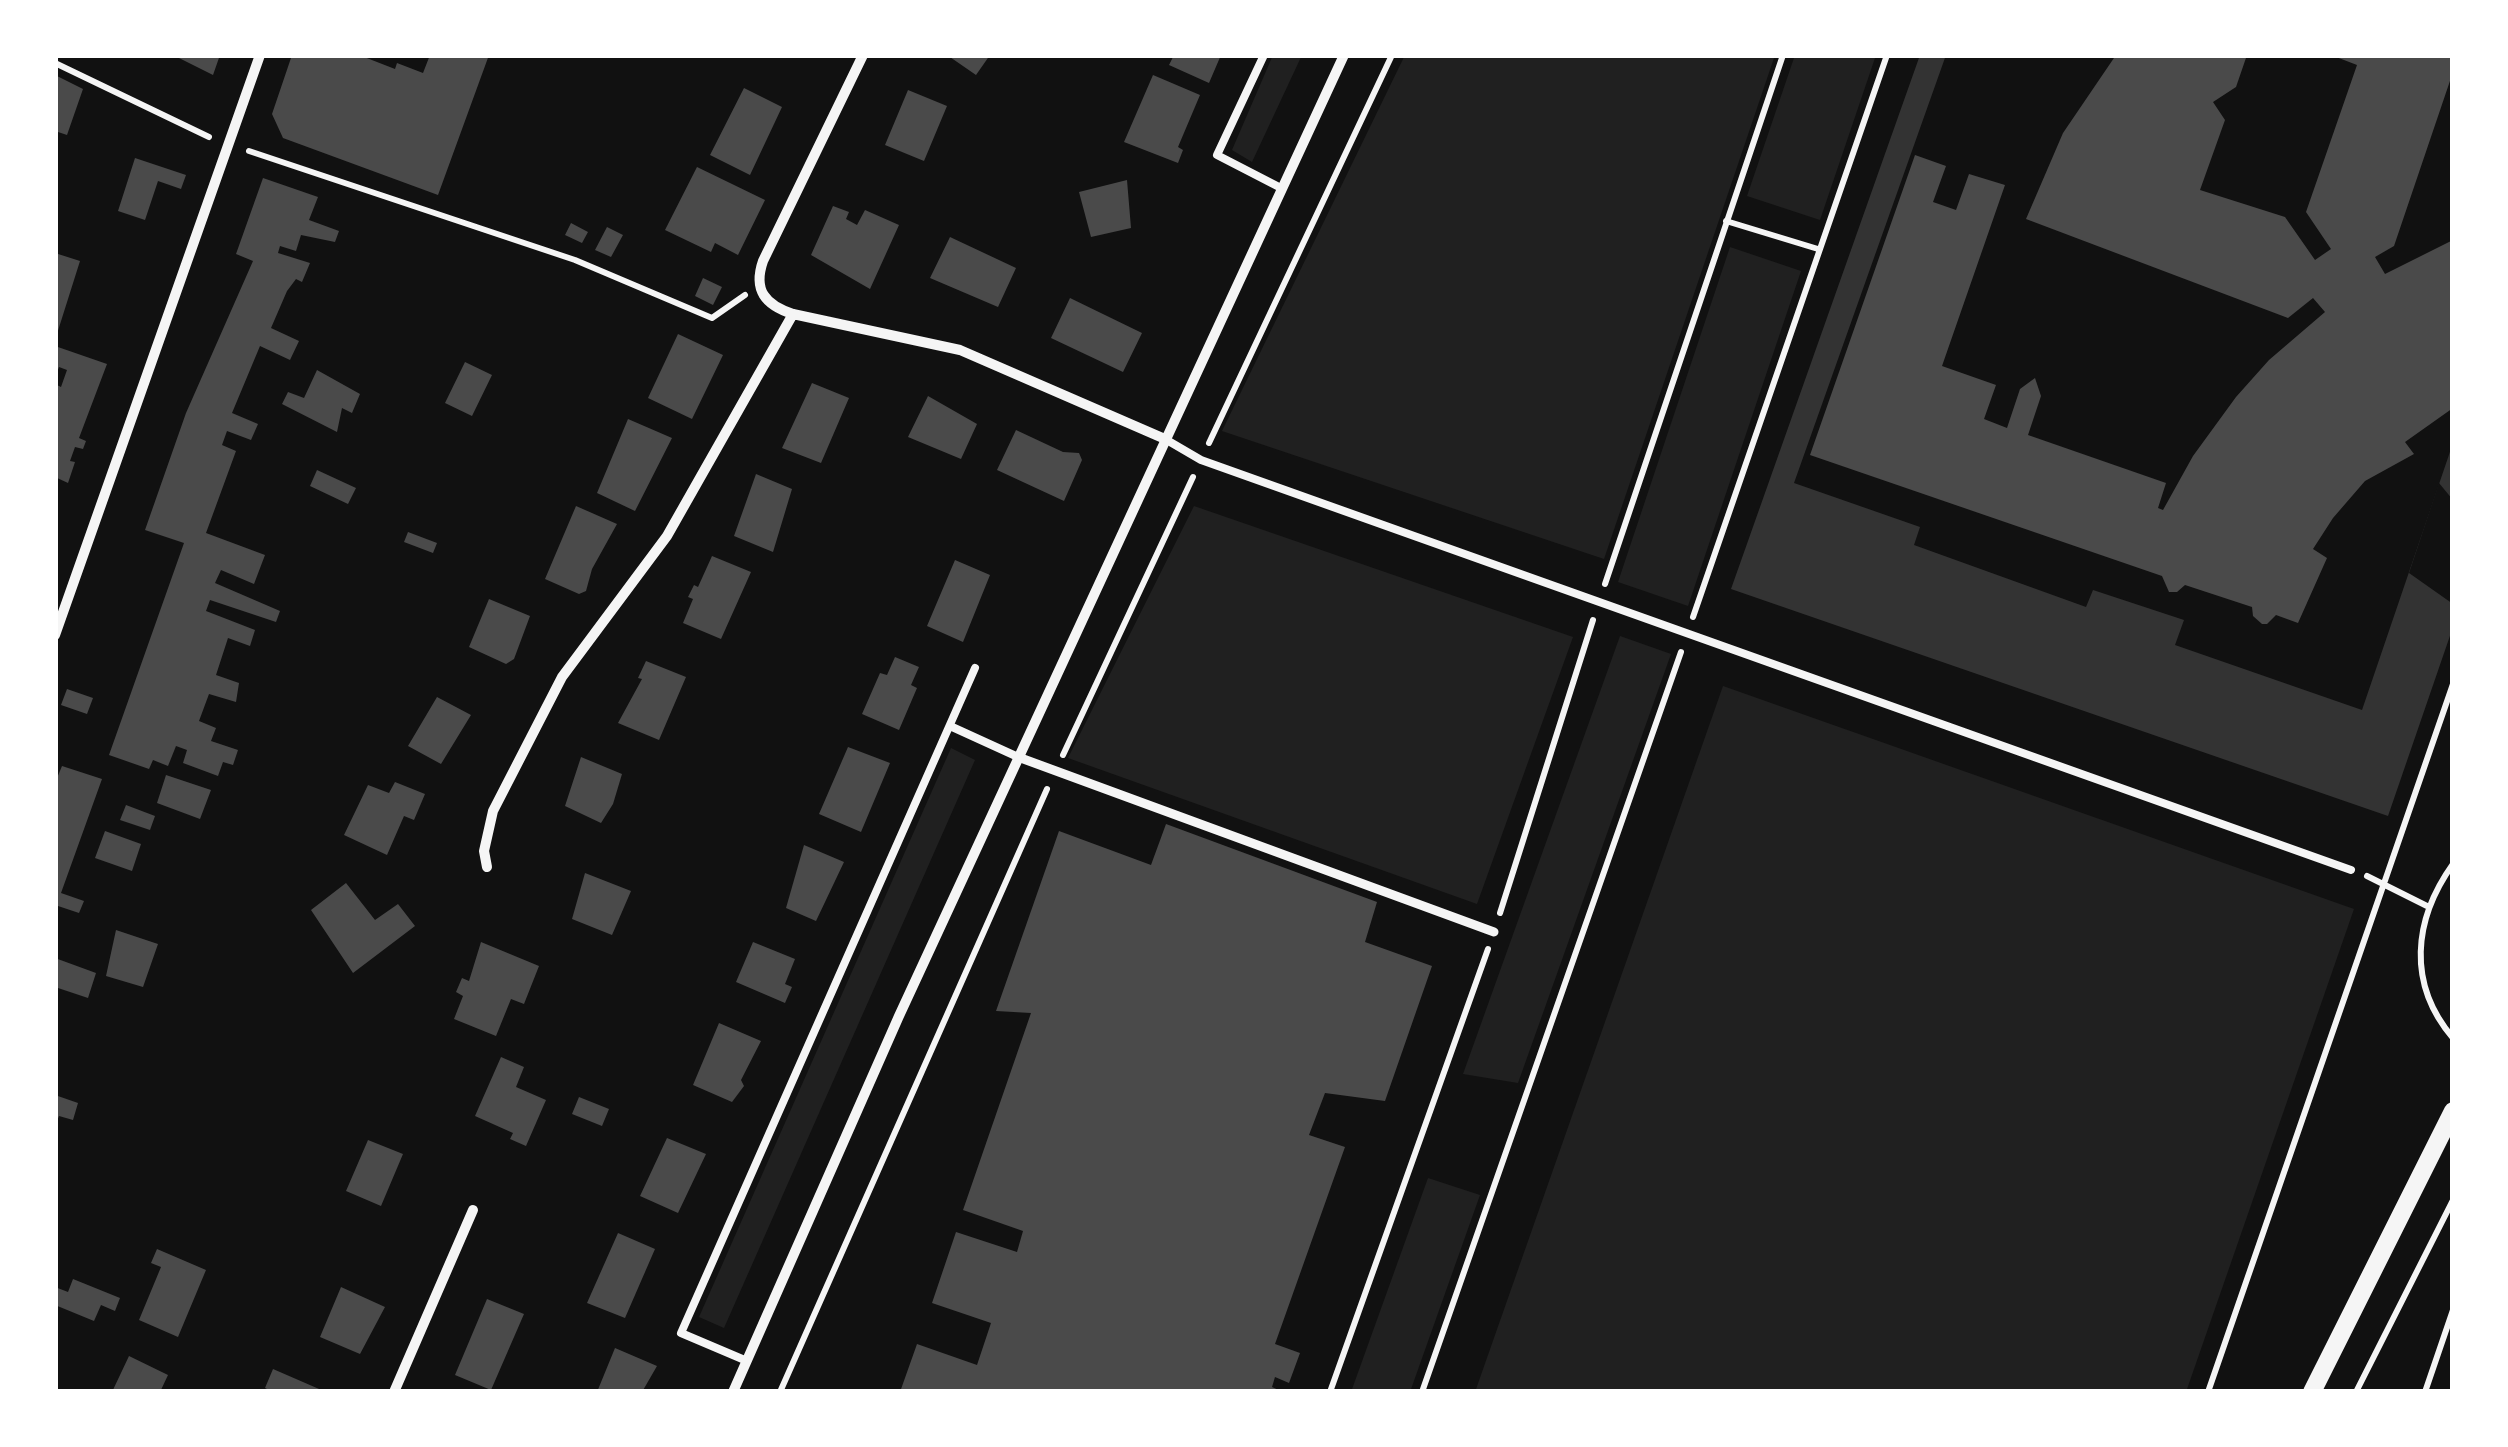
<!DOCTYPE html>
<style>
body{margin:0}
#map{position:relative;width:2508px;height:1447px;overflow:hidden;background:#111;font-family:"PT Sans Narrow",sans-serif}
canvas{display:block}
.frame{position:absolute;inset:0;border:58px solid #fff;pointer-events:none}
</style>
<div id="map">
<canvas width="2508" height="1447"></canvas>
<div class="frame"></div>
</div>
<script>
const ctx = document.querySelector('canvas').getContext('2d');
ctx.lineJoin = 'round';
function paint(path, color) { ctx.fillStyle = color; ctx.fill(path, 'evenodd'); }
function trace(path, color, width, dash) { ctx.strokeStyle = color; ctx.lineWidth = width; ctx.lineCap = dash ? 'butt' : 'round'; ctx.setLineDash(dash || []); ctx.stroke(path); }
paint(new Path2D(`
 M1273,55H1302L1252,162L1232,150Z
 M1405,55H1775L1604,559L1222,431Z
 M1795,55H1876L1820,220L1747,196Z
 M1730,247L1801,271L1688,606L1618,582Z
 M1194,506L1573,637L1477,904L1068,758Z
 M1620,636L1671,654L1518,1083L1463,1074Z
 M1723,686L2354,909L2186,1392H1475Z
 M951,748L975,760L724,1328L699,1317Z
 M1428,1178L1480,1195L1410,1392H1351Z`), '#202020');
paint(new Path2D(`
 M1920,55H1946L1794,483L1920,527L1914,545L2086,607L2093,590L2184,620L2175,645L2362,710L2453,443V627L2388,816L1731,589Z`), '#333');
paint(new Path2D(`
 M2439,483L2453,500V604L2409,573Z`), '#111');
paint(new Path2D(`
 M173,55H220L213,75Z
 M292,55H359L395,69L397,63L423,73L430,55H489L438,195L283,138L272,114Z
 M947,55H990L976,75Z
 M1174,55H1221L1209,83L1169,65Z
 M2116,55H2247L2236,87L2213,102L2225,120L2200,190L2285,217L2315,260L2331,249L2306,212L2357,65L2331,55H2453V72L2394,246L2375,257L2385,274L2453,240V408L2405,442L2414,454L2365,481L2333,518L2313,549L2327,558L2298,623L2276,615L2267,624H2262L2253,616L2252,607L2185,585L2177,592H2169L2162,576L1810,455L1915,155L1946,166L1933,202L1956,210L1969,174L2005,185L1942,366L1996,385L1984,419L2007,428L2020,389L2035,378L2041,396L2028,435L2166,483L2158,508L2163,510L2193,456L2236,397L2269,360L2325,312L2313,298L2288,318L2026,219L2063,133Z
 M55,75L83,89L67,135L55,131Z
 M1153,75L1200,95L1178,147L1183,150L1178,163L1124,142Z
 M744,88L782,107L750,175L710,155Z
 M908,90L947,106L924,161L885,145Z
 M135,158L186,175L181,189L158,181L145,220L118,211Z
 M697,167L765,200L738,255L715,243L711,252L665,230Z
 M263,178L318,197L309,220L339,231L335,242L301,235L296,251L280,246L278,253L310,263L302,282L296,279L287,291L271,328L299,341L290,360L260,346L232,413L258,424L251,440L227,431L222,445L236,451L206,533L265,555L254,584L221,570L215,583L280,611L276,622L210,600L206,611L255,630L250,646L228,638L216,675L239,683L236,702L209,694L199,721L216,728L211,741L238,750L233,765L223,762L218,776L183,763L187,750L176,746L168,766L153,760L149,769L109,755L184,543L145,530L186,413L253,261L236,254Z
 M1127,180L1131,228L1091,237L1079,192Z
 M833,206L849,212L846,219L857,225L865,210L899,225L870,289L811,255Z
 M571,223L588,232L582,243L565,235Z
 M607,227L623,235L611,257L595,250Z
 M950,237L1016,268L998,307L930,278Z
 M55,253L80,261L56,337H55Z
 M703,278L722,287L713,305L695,296Z
 M1070,298L1142,333L1123,372L1051,338Z
 M678,334L723,355L692,419L648,398Z
 M55,346L107,364L79,438L86,441L83,449L75,447L70,461L75,462L68,483L55,477V384L61,387L67,370L59,367L55,377Z
 M465,362L492,375L472,416L445,403Z
 M317,370L360,394L352,413L342,408L337,432L282,404L288,392L304,398Z
 M812,383L849,398L821,463L782,448Z
 M928,396L977,424L961,459L908,437Z
 M628,419L672,438L635,511L597,493Z
 M1016,430L1063,452L1079,453L1082,460L1064,501L997,470Z
 M317,470L356,488L348,504L310,486Z
 M756,474L792,489L773,552L734,536Z
 M576,506L617,524L592,569L586,591L579,594L545,579Z
 M408,532L437,543L433,553L404,542Z
 M712,556L751,572L721,639L683,623L693,599L688,597L694,585L698,587Z
 M955,560L990,575L963,642L927,626Z
 M489,599L530,616L514,659L506,664L469,647Z
 M895,657L919,667L911,685L917,688L899,730L862,714L880,673L887,675Z
 M646,661L686,677L659,740L618,723L642,679L638,678Z
 M67,689L93,698L87,714L61,705Z
 M437,697L471,715L441,764L408,746Z
 M848,747L890,763L861,832L819,814Z
 M581,757L622,774L613,804L601,823L565,806Z
 M62,766L102,779L61,893L84,901L79,913L55,905V783Z
 M166,775L211,790L200,819L157,803Z
 M395,782L425,794L414,820L404,816L387,855L344,835L368,785L389,793Z
 M126,805L155,816L150,830L120,820Z
 M1166,824L1377,902L1365,942L1432,966L1385,1101L1325,1093L1309,1135L1345,1147L1275,1344L1300,1353L1289,1383L1275,1377L1272,1387L1283,1392H900L917,1344L977,1365L991,1323L932,1303L956,1232L1017,1252L1023,1231L963,1210L1031,1013L996,1011L1059,831L1151,865Z
 M105,831L141,844L132,871L95,858Z
 M804,845L844,862L816,921L786,908Z
 M585,873L631,891L612,935L572,919Z
 M346,883L375,920L398,904L415,926L353,973L311,910Z
 M116,930L158,944L143,987L106,976Z
 M481,942L539,966L524,1004L511,999L496,1036L454,1019L463,996L456,992L462,978L469,981Z
 M753,942L795,959L785,984L792,987L785,1003L736,982Z
 M55,958L96,973L88,998L55,987Z
 M719,1023L761,1041L741,1080L744,1086L732,1102L693,1085Z
 M501,1057L524,1067L516,1087L546,1100L526,1146L510,1139L513,1133L475,1116Z
 M55,1095L78,1103L73,1120L59,1116L55,1126Z
 M579,1097L609,1109L602,1126L572,1114Z
 M667,1138L706,1154L678,1213L640,1196Z
 M368,1140L403,1154L381,1206L346,1191Z
 M618,1233L655,1249L625,1318L587,1303Z
 M157,1249L206,1270L178,1337L139,1320L161,1267L151,1263Z
 M73,1279L120,1298L115,1311L101,1305L94,1321L55,1305V1287L68,1292Z
 M341,1287L385,1307L360,1354L320,1337Z
 M487,1299L524,1314L491,1390L455,1375Z
 M615,1348L657,1366L642,1392H597Z
 M129,1356L168,1375L160,1392H112Z
 M273,1369L326,1392H273L265,1388Z`), '#4a4a4a');
trace(new Path2D(`
 M55,63L209,137
 M249,151L575,260L712,318L745,295
 M1726,221L1818,249
 M1209,443L1392,55
 M1605,584L1783,55
 M1693,617L1887,55
 M1063,755L1193,477
 M2453,864C2413,920 2407,984 2453,1038
 M2367,876L2427,906
 M1500,913L1593,620
 M780,1392L1047,789
 M1330,1392L1488,949
 M1422,1392L1681,652
 M2208,1392L2453,684
 M2356,1392L2453,1200
 M2425,1392L2453,1310`), '#f5f5f5', 6);
trace(new Path2D(`
 M1264,55L1217,155L1281,188
 M1165,439L1201,460L2351,870
 M950,726L1018,757
 M747,1361L681,1333L975,668`), '#f5f5f5', 8);
trace(new Path2D(`
 M1018,757L1494,932`), '#f5f5f5', 9);
trace(new Path2D(`
 M863,55L763,261C753,290 765,305 793,314L960,350L1165,439
 M55,635L260,55
 M487,867L484,851L493,811L562,677L667,536L793,314
 M394,1392L473,1210
 M733,1392L899,1016L1344,55`), '#f5f5f5', 10);
trace(new Path2D(`
 M2312,1392L2453,1111`), '#f5f5f5', 18);
</script>
